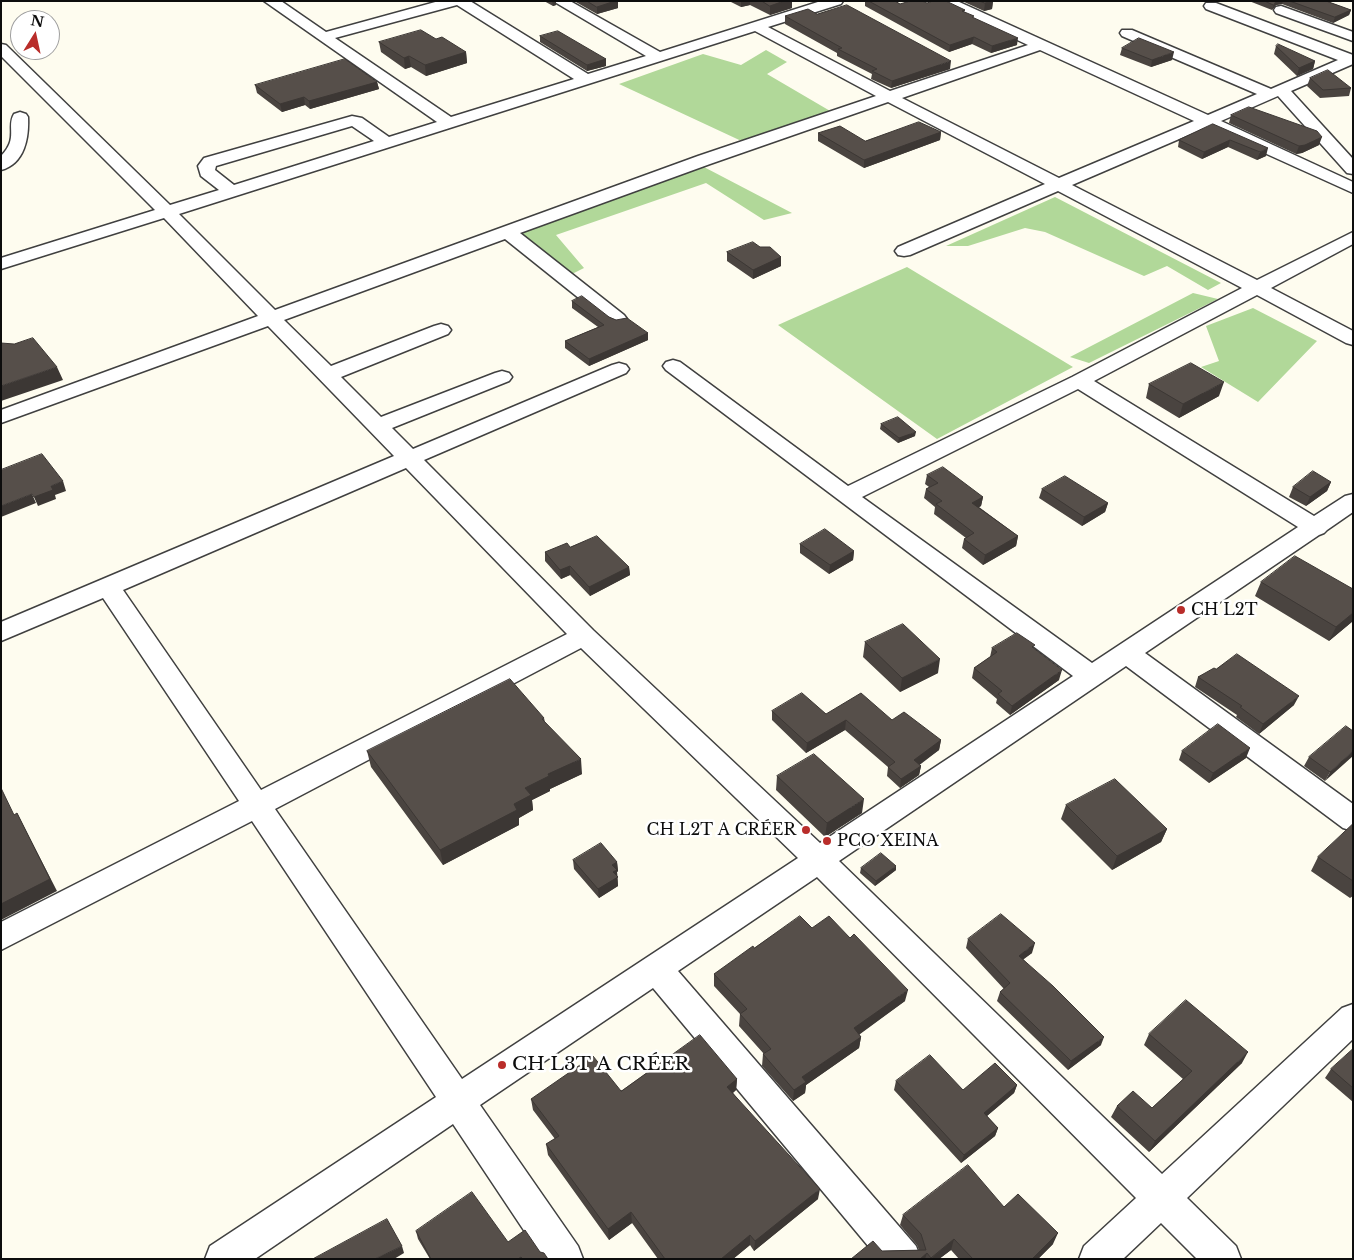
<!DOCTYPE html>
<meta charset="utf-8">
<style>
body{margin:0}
#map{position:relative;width:1354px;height:1260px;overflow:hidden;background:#fefcef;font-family:"Libre Baskerville",serif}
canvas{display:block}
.frame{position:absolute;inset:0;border:2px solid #0d0d0d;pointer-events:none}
.north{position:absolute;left:10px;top:10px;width:50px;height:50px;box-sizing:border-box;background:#fff;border:1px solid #9e9e9e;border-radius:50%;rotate:10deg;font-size:14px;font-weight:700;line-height:20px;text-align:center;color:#0d0d0d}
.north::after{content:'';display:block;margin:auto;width:18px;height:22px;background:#b92d2a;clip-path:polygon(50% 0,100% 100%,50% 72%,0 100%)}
</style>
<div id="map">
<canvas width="1354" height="1260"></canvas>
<div class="frame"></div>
<div class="north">N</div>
</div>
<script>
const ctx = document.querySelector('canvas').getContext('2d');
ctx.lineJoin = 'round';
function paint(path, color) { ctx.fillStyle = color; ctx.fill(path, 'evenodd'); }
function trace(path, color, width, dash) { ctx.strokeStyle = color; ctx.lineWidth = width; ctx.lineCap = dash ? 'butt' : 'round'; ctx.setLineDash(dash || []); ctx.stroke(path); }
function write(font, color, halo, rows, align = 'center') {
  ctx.font = font + ' "Libre Baskerville",serif'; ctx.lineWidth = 5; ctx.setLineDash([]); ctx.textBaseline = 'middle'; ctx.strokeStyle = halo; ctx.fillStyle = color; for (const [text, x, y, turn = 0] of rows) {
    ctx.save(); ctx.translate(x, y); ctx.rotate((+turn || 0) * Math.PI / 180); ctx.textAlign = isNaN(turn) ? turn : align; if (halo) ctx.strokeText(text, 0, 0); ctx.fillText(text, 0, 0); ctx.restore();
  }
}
paint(new Path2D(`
 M766,50L787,62L767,74L837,115L750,145L619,84L703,54L741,65Z
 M702,166L792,213L764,220L706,183L556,235L584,268L568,276L521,233Z
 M1055,197L1221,283L1208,290L1167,266L1144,276L1045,232L1025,228L968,246H946Z
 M907,267L1073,367L937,439L778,325Z
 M1193,293L1218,299L1089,363L1070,357Z
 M1253,308L1317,341L1258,402L1201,367L1219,361L1206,326Z`), '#b1d899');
const street = new Path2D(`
 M264,1H281L326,32L439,1H470L588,74L646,56L553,1H570L660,52L821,1H843L841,4L768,27L890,91L1028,45L940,4L938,1H957L1208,115L1257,94L1122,36L1120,33L1122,30H1132L1271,89L1338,60L1206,9L1204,6L1206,3H1216L1353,55V64L1291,91L1353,159V174L1347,173L1278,96L1221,121L1353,182V193L1207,127L1072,185L1257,280L1353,232V244L1271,288L1353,331V345L1346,343L1257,295L1094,381L1314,516L1345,496L1353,494V512L1327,530L1324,533L1319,535L1145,653L1353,804V831L1343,828L1126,666L839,861L1162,1174L1342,1008L1353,1004V1039L1187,1198L1236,1246L1241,1259H1197L1161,1223L1123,1259H1079L1084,1246L1136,1198L817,877L678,971L916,1246L921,1259H879L653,988L480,1105L578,1246L583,1259H543L453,1124L255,1259H205L210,1246L436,1097L252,821L1,950V922L239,801L103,598L1,641V622L394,456L268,326L1,423V410L258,316L164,218L1,269V258L155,210L1,56V44L6,45L170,205L219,190L201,176L198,166L204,158L352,116L362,118L389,137L437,122ZM457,5L574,79L451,117L335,38ZM755,31L876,96L698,156L275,310L179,214ZM1040,50L1194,121L1059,178L902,98ZM888,102L1045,184L898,247L895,251L898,255L904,256L910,255L1058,191L1242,288L1072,377L848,486L680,362L673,360L666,362L663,366L666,370L1073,676L820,843L593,630L424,460L626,373L629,369L626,365L619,363L612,365L413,449L392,428L509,381L512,377L509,373L502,371L495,373L381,417L341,377L448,334L451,330L448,326L441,324L434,326L331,366L284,320L505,239L610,323L617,325L624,323L627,319L624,315L520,233L710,164ZM352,126L374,141L234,185L215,170L216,166ZM1078,389L1298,527L1092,663L862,497ZM406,468L567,634L261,790L123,590ZM581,648L798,858L462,1079L275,809Z
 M1281,6L1353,32V41L1276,13L1274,10L1276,7Z
 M20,112L26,114L28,117C29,137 25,164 1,170V156C19,138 6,127 14,114Z`);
trace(street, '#404040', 3);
paint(street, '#fff');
paint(new Path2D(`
 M544,1H556V5L553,6Z
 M574,1H618V8L597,14Z
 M729,1H792V8L770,15L750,5L741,7Z
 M865,1H895L900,4L927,3L965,10L964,12L1017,45L991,53L972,44L949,52L865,6Z
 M962,1H993L992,9L984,11Z
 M1249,1H1326L1351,10L1349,15L1333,23L1282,4L1276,5L1272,10Z
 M817,14L950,69L891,88L871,79L872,74L837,56V53L785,24V16Z
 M540,36L606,59V66L587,71L540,42Z
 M436,39L466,52L467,63L426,76L411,67L405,69L381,52L379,42Z
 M1276,46L1315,61L1313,69L1297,76L1274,54Z
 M1122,48L1172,60L1151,67L1120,55Z
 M1310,78L1351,88L1349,96L1320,98L1307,86Z
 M377,82L379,89L310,109L305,105L282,112L257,93L255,85Z
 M1231,115L1319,145L1302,153L1296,154L1229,123Z
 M1213,124L1266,156L1257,160L1228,147L1202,159L1178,147L1179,140Z
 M941,132L940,140L864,168L818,141V133L865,141Z
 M760,247L781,257V266L753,279L727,261V252Z
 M572,301L609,317L648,333V340L589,366L565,348V341L598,327L572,308Z
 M1149,384L1219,396L1179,418L1146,398Z
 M881,424L915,436L898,443L880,429Z
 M927,475L983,497L981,506L979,507L1018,536L1016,546L983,565L962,548L964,539L966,538L934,514L935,507L924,498L926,489L929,487L925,484Z
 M1331,482L1327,491L1306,506L1289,497L1293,487Z
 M1042,489L1108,503L1105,512L1082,526L1039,498Z
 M800,544L854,551L853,560L829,574L800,553Z
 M570,547L629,567L630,575L590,596L570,575L561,579L545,561V552Z
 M1261,582L1353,589V621L1329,641L1255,596Z
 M865,642L938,673L900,692L863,657Z
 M992,648L1034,649L1059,680L1010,715L996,703L997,699L972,678L974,668L990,657Z
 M1216,669L1294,705L1259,734L1236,717L1237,715L1195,687L1198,677Z
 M772,711L826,714L941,740L939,750L919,764L921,766L919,775L900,788L887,776L888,767L845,730L806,753L772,720Z
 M544,718L545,722L582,774L550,789V791L532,800L533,810L519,818V825L443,865L371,767L367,751Z
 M1353,731L1325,781L1304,766L1309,757Z
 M1182,751L1246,758L1209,783L1179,760Z
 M777,776L862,813L825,837L776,790Z
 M1066,805L1167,829L1161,842L1112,870L1061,819Z
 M1353,824V896L1350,898L1311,871L1318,857Z
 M573,860L617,862L618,871L617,872L618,886L599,898L574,869Z
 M861,868L896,870L875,886L860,873Z
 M812,928L905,1001L859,1034L861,1037L859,1048L806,1085L805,1093L793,1101L762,1066L763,1054H764L739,1026L740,1014L714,986V974L754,948Z
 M968,939L1032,953L1023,959L1101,1045L1068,1070L997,1001L1000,992L1004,989L966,948Z
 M1149,1034L1242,1063L1149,1152L1111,1117L1117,1106L1152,1108L1183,1079L1144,1045Z
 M1353,1049V1102L1325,1078L1331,1069Z
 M737,1079L736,1090L733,1093L818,1199L754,1251L750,1245L733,1259H658L632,1223L609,1240L548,1155L546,1144L555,1139L533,1110L531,1099Z
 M896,1081L963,1090L1017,1085L1014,1093L987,1116L998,1128L995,1136L961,1163L894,1090Z
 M1004,1207L1053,1244L1038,1259H959L951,1250L939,1259H851L882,1251L919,1250L917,1245L900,1225L903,1215Z
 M416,1231L508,1242L540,1252L548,1259H430L418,1239Z`), '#4a4440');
paint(new Path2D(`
 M552,1H556V5L553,6Z
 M615,1H618V8L597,14V7Z
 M741,1H750V5L741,7Z
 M784,1H792V8L770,15V6Z
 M993,1L992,9L984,11L985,3Z
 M1276,1H1283L1282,4L1276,5L1272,10L1274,5Z
 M1351,10L1349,15L1333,23L1335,17Z
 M974,37L972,44L949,52L950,45Z
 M1018,38L1017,45L991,53L992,46Z
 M466,52L467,63L426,76L425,65Z
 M1174,52L1172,60L1151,67L1152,60Z
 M409,56L411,67L405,69L404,58Z
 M606,59V66L587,71V65Z
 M951,61L950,69L891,88L892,81Z
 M1315,61L1313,69L1297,76L1299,68Z
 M377,82L379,89L310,109L309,101Z
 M304,97L305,105L282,112L280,104Z
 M941,132L940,140L864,168V160Z
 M1322,137L1319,145L1302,153L1296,154L1299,146Z
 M1230,140L1228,147L1202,159L1204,152Z
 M1268,148L1266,156L1257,160L1260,152Z
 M781,257V266L753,279V270Z
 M648,333V340L589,366V359Z
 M57,367L63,380L1,401V386Z
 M1224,382L1219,396L1179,418L1183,404Z
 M916,432L915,436L898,443L899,438Z
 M63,481L66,491L55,495L56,499L38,506L34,497L51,486Z
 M1331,482L1327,491L1306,506L1310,497Z
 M32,494L36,503L1,517V506Z
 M983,497L981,506L970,512L972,503Z
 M1108,503L1105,512L1082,526L1084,517Z
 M1018,536L1016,546L983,565L985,555Z
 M854,551L853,560L829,574L830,565Z
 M570,566V575L561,579L560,570Z
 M629,567L630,575L590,596L589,587Z
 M1353,613V621L1329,641L1336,627Z
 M940,659L938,673L900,692L902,678Z
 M1062,670L1059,680L1010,715L1012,706Z
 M1299,696L1294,705L1259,734L1263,724Z
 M846,720L845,730L806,753L807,743Z
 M941,740L939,750L913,770L914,760Z
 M1250,748L1246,758L1209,783L1213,773Z
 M1353,751V756L1325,781L1330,772Z
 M581,759L582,774L550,789V791L532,800L533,810L519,818V825L443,865L440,850L525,788L548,774Z
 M921,766L919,775L900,788L901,779Z
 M864,799L862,813L825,837L827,823Z
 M17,813L57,891L1,920V904Z
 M1167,829L1161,842L1112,870L1117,856Z
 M617,862L618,871L617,872L618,886L599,898L598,889L612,865Z
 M896,866V870L875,886L876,881Z
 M1035,943L1032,953L1016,965L1019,956Z
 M908,990L905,1001L852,1040L854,1028Z
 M861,1037L859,1048L806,1085L805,1093L793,1101L794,1090L802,1077Z
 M1104,1037L1101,1045L1068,1070L1071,1061Z
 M1248,1052L1242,1063L1149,1152L1155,1141Z
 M737,1079L736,1090L726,1098L727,1087Z
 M1017,1085L1014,1093L981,1121L984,1113Z
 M998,1128L995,1136L961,1163L964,1155Z
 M820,1189L818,1199L754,1251L755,1241Z
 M631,1212L632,1223L609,1240L608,1229Z
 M1058,1233L1053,1244L1038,1259H1032Z
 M750,1235V1245L733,1259H721Z
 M954,1239L951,1250L939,1259H931Z
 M402,1246L404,1253L394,1259H375Z
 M927,1253L925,1259H920Z`), '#3c3734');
const building = new Path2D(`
 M587,1H615L597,7Z
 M762,1H784L770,6Z
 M869,1H895L900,4L910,1H922L927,3L933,1H946L965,10L962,11L974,16L972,17L1018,38L992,46L974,37L950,45Z
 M980,1H993L985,3Z
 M1265,1H1276L1274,5Z
 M1290,1H1326L1351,10L1335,17Z
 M847,5L951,61L892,81L872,71L877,69L838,49L842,48L785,16L808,9L817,14Z
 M421,30L436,39L442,37L466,52L425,65L409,56L404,58L379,42Z
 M558,31L606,59L587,65L540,36Z
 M1139,38L1174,52L1152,60L1122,48Z
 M1278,44L1315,61L1299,68L1276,46Z
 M345,59L377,82L309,101L304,97L280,104L255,85Z
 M1328,70L1351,88L1323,90L1310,78Z
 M1249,107L1317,131L1322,137L1305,145L1299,146L1231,115Z
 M919,122L941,132L864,160L818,133L840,126L865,141Z
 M1213,124L1268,148L1260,152L1230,140L1204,152L1179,140Z
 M753,242L760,247H770L781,257L753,270L727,252Z
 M582,296L609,317L616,320L627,318L648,333L589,359L565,341L604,325L572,301Z
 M33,338L57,367L1,386V343L14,344Z
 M1191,363L1224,382L1183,404L1149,384Z
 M898,417L916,432L899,438L881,424Z
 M42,454L63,481L51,486L53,490L34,497L32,494L1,506V470Z
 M943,467L983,497L972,503L1018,536L985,555L964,539L974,533L936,504L942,501L926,489L938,483L927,475Z
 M1313,471L1331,482L1310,497L1293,487Z
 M1065,476L1108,503L1084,517L1042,489Z
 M825,529L854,551L830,565L800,544Z
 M597,536L629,567L589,587L570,566L560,570L545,552L567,543L570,547Z
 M1295,556L1353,589V613L1336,627L1261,582Z
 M903,624L940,659L902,678L865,642Z
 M1017,633L1035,645L1032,647L1062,670L1012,706L998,694L1002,691L974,668L997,652L992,648Z
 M1237,654L1299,696L1263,724L1240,707L1242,706L1198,677L1214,668L1216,669Z
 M510,679L544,718L542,719L581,759L548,774L549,776L525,788L531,795L514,804L517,810L440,850L367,751Z
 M802,693L826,714L861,693L892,720L904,712L941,740L914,760L921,766L901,779L888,767L895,762L846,720L807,743L772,711Z
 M1218,724L1250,748L1213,773L1182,751Z
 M1346,726L1353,731V751L1330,772L1309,757Z
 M814,754L864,799L827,823L777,776Z
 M1115,779L1167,829L1117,856L1066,805Z
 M1,788L14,815L17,813L50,879L1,904Z
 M1353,824V881L1318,857Z
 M601,843L617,862L612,865L617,870L613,872L618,877L598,889L573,860Z
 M881,853L896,866L876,881L861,868Z
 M1001,914L1035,943L1019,956L1053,986L1104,1037L1071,1061L1000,992L1010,983L968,939Z
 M800,916L812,928L829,916L850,938L854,934L908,990L854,1028L861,1037L802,1077L806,1082L794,1090L763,1054L771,1049L740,1014L747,1009L714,974L753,946L754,948Z
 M1186,1000L1248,1052L1155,1141L1117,1106L1133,1091L1152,1108L1192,1071L1149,1034Z
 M700,1035L737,1079L727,1087L820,1189L755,1241L750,1235L721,1259H665L631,1212L608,1229L546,1144L559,1136L531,1099L593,1056L621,1091Z
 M1353,1049V1088L1331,1069Z
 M930,1055L963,1090L995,1063L1017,1085L984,1113L998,1128L964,1155L896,1081Z
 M968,1165L1004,1207L1018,1194L1058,1233L1032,1259H973L954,1239L931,1258L927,1253L920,1259H851L873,1241L882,1251L926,1250L921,1234L903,1215Z
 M472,1192L508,1242L525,1230L540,1252L544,1253L548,1259H523L521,1257L518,1259H431L416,1231Z
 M387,1219L402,1246L375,1259H313Z`);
paint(building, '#564f4a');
trace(building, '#3c3734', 1);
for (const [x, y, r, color] of [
 [1181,610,5,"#b92d2a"],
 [806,830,5,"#b92d2a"],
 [827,841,5,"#b92d2a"],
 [502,1065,5,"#b92d2a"]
]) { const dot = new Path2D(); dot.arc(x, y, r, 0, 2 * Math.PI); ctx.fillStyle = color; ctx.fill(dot); trace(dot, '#fff', 2); }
write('16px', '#0d0d0d', '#fff', [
 ["CH L2T",1191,610],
 ["CH L2T A CRÉER",796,830,"right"],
 ["PCO XEINA",837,841]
], 'left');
write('19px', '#0d0d0d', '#fff', [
 ["CH L3T A CRÉER",512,1065]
], 'left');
</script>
